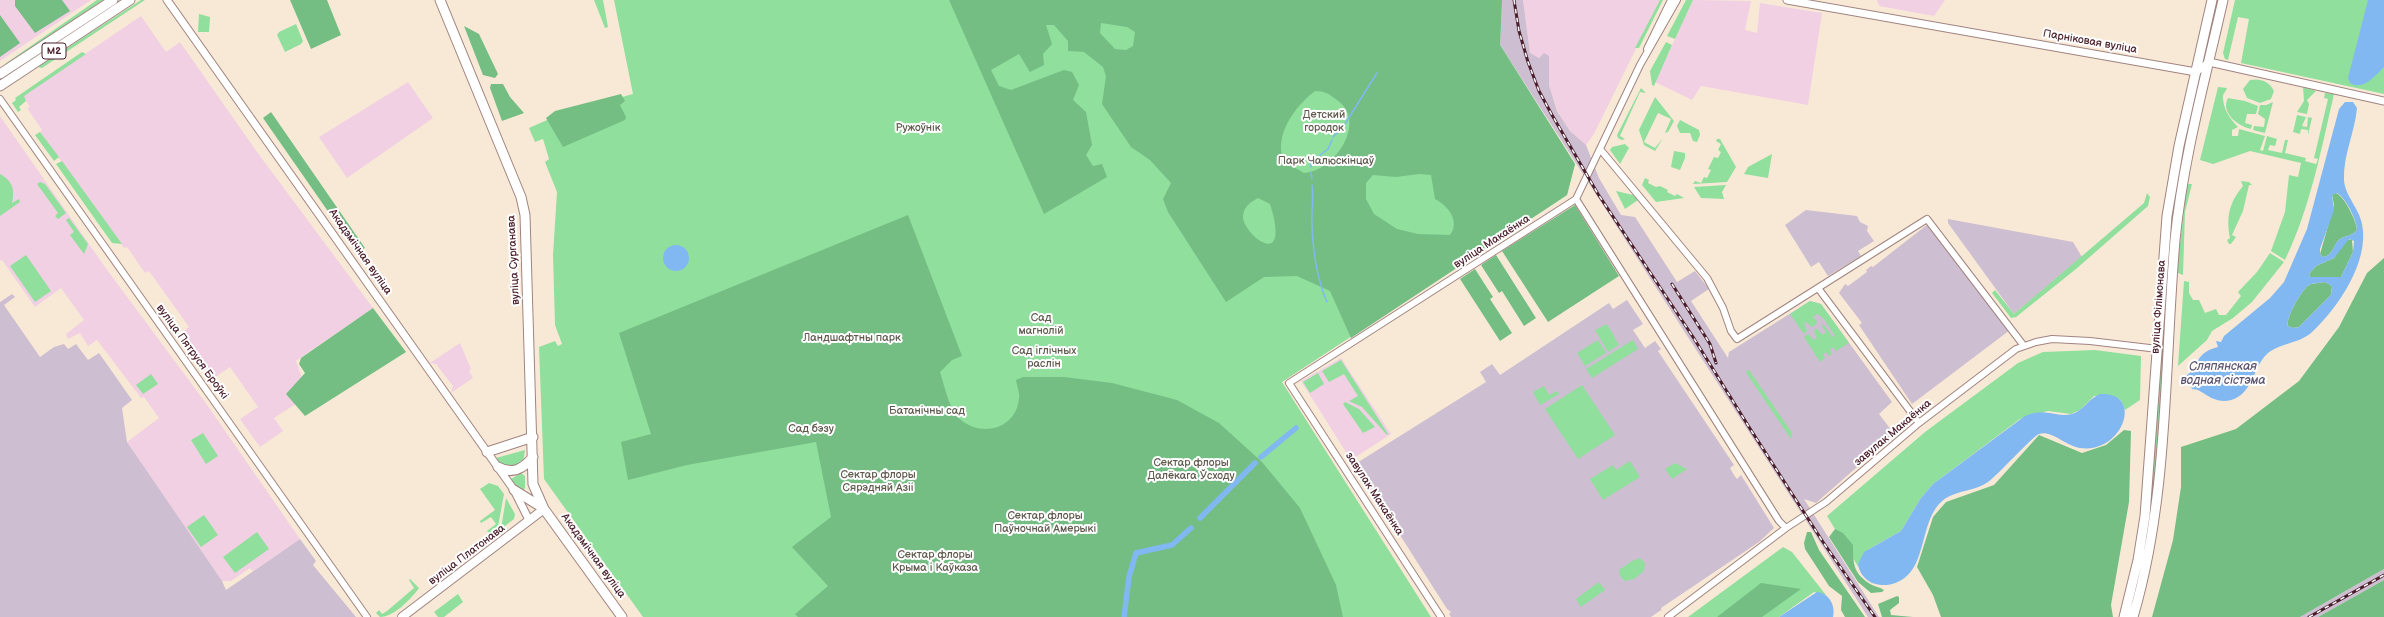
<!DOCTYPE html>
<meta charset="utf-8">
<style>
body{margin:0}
canvas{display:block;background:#f8e9d6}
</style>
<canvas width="2384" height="617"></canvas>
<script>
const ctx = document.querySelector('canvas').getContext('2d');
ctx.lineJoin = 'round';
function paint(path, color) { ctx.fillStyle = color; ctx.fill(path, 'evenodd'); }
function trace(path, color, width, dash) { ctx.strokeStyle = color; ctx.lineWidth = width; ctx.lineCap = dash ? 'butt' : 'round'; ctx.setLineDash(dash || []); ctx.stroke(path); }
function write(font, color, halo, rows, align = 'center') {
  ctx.font = font + ' "Balsamiq Sans",sans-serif'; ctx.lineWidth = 4; ctx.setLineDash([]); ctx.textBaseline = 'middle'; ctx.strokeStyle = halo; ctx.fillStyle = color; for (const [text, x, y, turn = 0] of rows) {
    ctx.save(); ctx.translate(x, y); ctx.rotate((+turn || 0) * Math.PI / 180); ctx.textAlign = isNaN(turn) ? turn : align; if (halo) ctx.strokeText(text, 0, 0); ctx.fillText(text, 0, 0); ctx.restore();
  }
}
paint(new Path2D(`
 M0,0H91L0,61Z
 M1523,0H1660L1594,134L1586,145L1570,131L1557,110L1549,85V56L1539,58L1530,54Z
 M1693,0L1751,1L1745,30L1757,33L1760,3L1822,13L1808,105L1701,86L1692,100L1655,82Z
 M1877,0H1945L1934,16L1879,6Z
 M141,16L166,52L180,42L257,152L373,308L296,361L301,375L302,400L274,418L283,431L260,447L240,419L258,407L230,367L211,380L180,334L189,327L149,271L145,273L127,247L124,248L40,132L42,130L27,108L30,107L23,96Z
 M408,82L433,118L347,178L319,137Z
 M0,116L105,267L205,402L300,539L253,571L250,568L231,581H222L171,509L127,442L159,418L144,397L141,398L97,340L88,346L80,333L68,339L66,334L84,320L61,288L35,307L2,260L0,261Z
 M460,343L471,369L469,371L473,378L451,393L453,386L436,364L430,363Z
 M1341,358L1391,434L1351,460L1301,381Z`), '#f1d0e3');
paint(new Path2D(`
 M1502,0H1523L1530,53L1539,58L1544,53L1549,56V85L1557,111L1570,131L1586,145L1599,178L1621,215L1635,217L1677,282L1695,271L1709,289L1691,301L1728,358L1729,352L1810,301L1821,304L1892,402L1879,414L1892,431L1889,439L1816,503L1804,499L1879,617H1868L1500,45Z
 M1806,210L1857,216L1860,222L1868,226L1867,231L1874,241L1858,251L1861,256L1828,276L1819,262L1811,267L1785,225Z
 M1948,219L2073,242L2082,257L2014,314L1948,223Z
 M1928,224L2010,330L1912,404L1859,325L1862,323L1839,293L1845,284L1848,286L1867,272L1866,270L1871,266L1873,267Z
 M12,294L15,297L4,305L40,357L54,347L64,344L68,349L76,344L88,360L99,353L132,400L122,408L127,442L222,581L226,590L300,539L316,561L313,565L356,617H0V302Z
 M1627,300L1643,324L1633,330L1645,348L1655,341L1661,349L1658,351L1734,465L1730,468L1734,475L1737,479L1741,475L1774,528L1759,542L1661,608L1662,611L1661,610L1651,617H1451L1449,614L1451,612L1447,609L1384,510L1352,466L1486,382L1480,372L1492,364L1500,375L1609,303L1613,309Z
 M2384,569V580L2318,617H2300Z`), '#cebed1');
paint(new Path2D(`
 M97,0H103L6,65L5,64Z
 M141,0H145L42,68L38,67Z
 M594,0H603L608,27L605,28Z
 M614,0H1502L1500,45L1575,164L1567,195L1282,382L1431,617H643L544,479L539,347L555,341L558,346L562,344L555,325L553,255L557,192L545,162L549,159L543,139L535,142L529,128L563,113L633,94Z
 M1660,0H1663L1639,48H1635Z
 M1686,0H1693L1675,39L1667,36Z
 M2235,0H2384V94L2241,63L2249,19L2238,17L2228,60L2225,59L2223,53Z
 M199,14L210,17L209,32H198Z
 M296,24L303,41L301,44L285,52L277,35L279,32Z
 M1666,42L1672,45L1654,86L1652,85L1650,71Z
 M82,52L86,54L24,96L26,101L19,107L21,110L18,112L12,103L16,100L15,98Z
 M2250,80C2260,78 2269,81 2274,91L2271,99L2260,103L2247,98L2243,89Z
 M2218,87L2227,88C2226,92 2223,93 2223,97C2223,108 2229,118 2238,127L2232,130V136H2238L2239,129L2265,136L2260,150L2263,151L2267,136L2277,139L2275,146L2270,145L2268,150L2282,153L2285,140H2288L2285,153L2306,158L2305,161L2316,164L2318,159L2314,158L2328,99L2324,98L2325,93L2334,94C2321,151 2310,208 2285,260L2271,251L2285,212L2289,175L2298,177L2301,163L2250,151L2213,164L2200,160Z
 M2303,87L2316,91L2307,100L2309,104L2307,114L2297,112L2304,101Z
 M1641,88L1646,93L1640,92L1620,136L1625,139L1622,140L1618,138L1617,135Z
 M1655,97L1674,121L1668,132L1665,133L1671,119L1658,113L1644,142L1655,148L1663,138L1655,151L1644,145L1639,130Z
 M2228,98L2245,101L2258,106L2256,114H2247L2245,123L2252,125L2251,129C2238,126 2220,113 2228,98Z
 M2273,102L2265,133L2253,130L2254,126L2264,127L2265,119L2258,114L2260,105H2266Z
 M2297,115L2306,117L2302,126L2307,127L2308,117L2312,118L2308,135V130L2301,129L2300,134L2293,132Z
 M1680,120L1699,130L1700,135L1697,142L1693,141L1690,133H1680L1677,126Z
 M40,132L59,157L54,161L35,135Z
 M1717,139H1720L1736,167L1727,182L1693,184L1695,181L1701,183L1704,177L1707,178L1711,170L1708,169L1714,157L1718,158L1721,152L1718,150L1721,144L1716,141Z
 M1625,144L1629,148L1620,164L1610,150L1612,147Z
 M1674,151L1685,153V158L1680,170L1671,167Z
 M1772,154L1768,178L1744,174L1748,167Z
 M62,161L122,244L112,243L56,164Z
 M0,174C13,181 15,190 12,203L19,199L20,202L0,216Z
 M1645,178L1649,180L1648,183L1656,187L1660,186L1668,190L1667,192L1675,196L1677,194L1684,198L1656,202L1642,185Z
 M2241,181L2249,182L2252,185H2249L2243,211L2232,235L2236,237L2231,244H2229L2227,240L2230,238C2226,217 2229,203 2243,186Z
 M40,182L45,184L66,213L58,219L55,216L58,213L37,184Z
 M2187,184H2192L2185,212L2183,275L2178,273L2177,270Z
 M1726,185L1722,192L1724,199L1701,198L1694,187Z
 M1616,191L1633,195L1638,200L1625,209Z
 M2147,193L2150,197L2148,206L2076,269L2016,317L2011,318L1992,293L1995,290L2014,314L2144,203Z
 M69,218L88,244L84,254L70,235L74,232L66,220Z
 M2270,253L2284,262L2252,302L2233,318L2212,331L2207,340L2178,366L2184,281L2189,282V293L2193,300H2199L2205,313L2216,309L2219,315H2226L2241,296L2238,292L2257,272Z
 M26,255L51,291L35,302L10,266Z
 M1810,301L1821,304L1849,343L1836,351L1833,347L1830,350L1832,353L1829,356L1826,352L1823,354L1825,358L1820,362L1804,337L1808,334L1814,340L1817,338L1814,331L1816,328L1823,335L1826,332L1822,326L1823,324L1833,337L1835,336L1824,319L1817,314L1813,317L1817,321L1816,325L1811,327L1807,322L1804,324L1807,331L1804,334L1790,314Z
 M2164,303H2166C2162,387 2161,475 2144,558C2140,578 2134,597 2130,617H2127L2151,496Z
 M1607,324L1619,345L1608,352L1595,330Z
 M1598,340L1606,353L1585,366L1577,353Z
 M1633,340L1638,349L1592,378L1586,369Z
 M2095,350L2141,356L2140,400L2125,410C2121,393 2108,395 2094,396L2080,410L2071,414L2048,411L2020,419L1933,484L1921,498L1901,531L1869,549L1858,564L1859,568L1827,516L1925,432L2018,363L2043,352Z
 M1341,360L1388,434L1387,435L1362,407L1349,401L1358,396L1344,374L1329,382L1322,371Z
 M1749,370L1792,433L1791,439L1747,374L1746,371Z
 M1318,373L1324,384L1310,393L1303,382Z
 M151,374L158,384L143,394L136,385Z
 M1582,385L1615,435L1578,459L1545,409Z
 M1544,386L1549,395L1557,391L1559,394L1540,405L1533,392Z
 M1345,402L1359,409L1375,427L1363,433L1343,404Z
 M203,433L218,456L206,464L191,440Z
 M525,450L523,463L510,468L500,464L496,458Z
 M1630,461L1640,477L1603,500L1590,479L1613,465L1616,470Z
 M1675,463L1687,469L1672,479L1665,469Z
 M521,473L525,476V488L523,491L517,488L511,479Z
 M489,483L498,486L504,494L497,532L491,536L487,531L496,524L491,517L481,523L480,521L495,510L480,489Z
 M506,498L515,514L514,519L501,529Z
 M204,515L218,535L201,547L187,527Z
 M257,532L269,549L235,573L223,557Z
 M1783,547L1792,552L1826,595L1814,592L1779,617H1688Z
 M1640,558L1645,563L1644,571L1634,579L1625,581L1620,576L1619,570L1632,561Z
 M410,579L419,588C411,599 394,617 380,617L376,613L379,610L382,614L387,611L414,588L409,580Z
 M1599,582L1605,590L1581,607L1576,599Z
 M458,594L463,602L444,617H438L434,612Z`), '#90df9d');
paint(new Path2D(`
 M15,0H62L70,11L35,33L15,6Z
 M290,0H327L341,35L311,49Z
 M949,0H1502L1500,45L1575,164L1567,195L1351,338L1330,291L1297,276L1264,277L1226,302L1168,212L1163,199L1171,183L1150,160L1131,147L1102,104L1106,76L1103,67L1084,52L1068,51V41L1054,25H1046L1052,44L1043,54L1044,65L1030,72L1019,54L991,70L999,86L1011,90L1064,70L1072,72L1079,85L1073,100L1086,112L1092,145L1086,155L1093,166L1102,164L1107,177L1044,214ZM1101,23L1127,27L1135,32L1133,46L1126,50L1115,49L1100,33ZM1315,91C1325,91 1329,94 1337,100C1368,122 1335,171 1304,173L1284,161C1273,136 1295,106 1315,91ZM1419,174L1431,175L1435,199C1447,205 1461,221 1450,235L1418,234L1397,229L1374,214L1366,199V183L1373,175L1396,177ZM1258,198L1270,204C1292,274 1242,234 1243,216C1244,206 1251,202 1258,198Z
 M0,15L20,43L0,57Z
 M464,26L479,34L498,74L495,78L483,75Z
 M491,84H503L510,97L524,113L502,121L490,88Z
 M621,94L625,101L620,105L626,117L625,120L563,147L546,118L555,111Z
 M271,112L365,248L357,253L263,118Z
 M2335,193C2343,193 2357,222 2357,230C2352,237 2343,235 2338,241C2333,247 2332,256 2323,257L2320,254L2334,205L2332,195Z
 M1575,205L1619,276L1548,322L1502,251Z
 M908,215L962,356L952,360L940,372C945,387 949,410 961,420C983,438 1017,428 1019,398C1020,393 1017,386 1016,380L1023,377H1064L1112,383L1177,400L1219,423L1262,462L1300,508L1336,585L1343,617H798L795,614L828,586L792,547L831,517L816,442L687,465L628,480L621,442L651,434L619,333Z
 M2347,239L2352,240L2353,252L2341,277H2310L2309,274L2316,266L2334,258Z
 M1496,255L1536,318L1524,326L1502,291L1499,293L1481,265Z
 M2384,258V569L2300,617H2152L2173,540L2181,487V447L2236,429L2299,381L2339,327L2367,273Z
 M1475,269L1493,297L1490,299L1512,333L1500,341L1460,279Z
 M2325,282L2332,286L2331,295L2299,327L2293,328L2288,326C2285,319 2302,289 2309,285C2313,283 2320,283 2325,282Z
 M373,308L406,352L305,416L286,394L305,373L299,364L301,358Z
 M2124,430L2131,431L2129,502L2111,605L2113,617H1941L1933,595L1917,567L1933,517L1946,502L1994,485L2039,435L2082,453L2106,445Z
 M1835,529L1843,533L1853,545C1853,564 1853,574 1872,585C1876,587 1880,587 1884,590L1882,592L1871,593L1858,582L1829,537Z
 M1807,532H1811L1819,550L1865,617H1845L1841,610L1842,596L1829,586L1805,549L1804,543Z
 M2384,580V617H2318Z
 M1761,583L1801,589L1762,617H1717Z
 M1897,596L1899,597V603L1890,610L1891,615L1913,617H1882L1878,604Z`), '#74be84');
paint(new Path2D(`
 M2368,0H2384V67C2375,76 2363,91 2350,83L2348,78Z
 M2345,102H2353L2357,108C2355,132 2343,155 2344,180C2345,196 2359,208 2362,224C2370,262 2337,309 2311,333C2298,344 2279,343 2267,354C2253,367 2253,394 2231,400C2212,405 2202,388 2192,389L2186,376C2200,366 2194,353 2218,347L2216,341L2221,342L2224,336L2270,298L2284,282L2307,229L2339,109ZM2337,193C2345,197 2357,220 2357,230C2352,237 2343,235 2338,241C2333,247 2332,256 2323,257L2320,254V249L2334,210L2332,195ZM2349,239L2354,241L2353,252L2341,277H2310L2309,274L2316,266L2334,258ZM2325,282L2332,286L2331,295L2299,327L2293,328L2288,326C2285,319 2302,289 2309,285C2313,283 2320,283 2325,282Z
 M663 258a13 13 0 1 1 26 0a13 13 0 1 1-26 0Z
 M2100,394C2136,392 2129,431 2104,444C2072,460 2057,428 2039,434C2033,436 1999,474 1988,482C1975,491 1959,490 1946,498C1916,518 1931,574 1892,584C1886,586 1878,585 1872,583C1864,579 1859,572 1858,564L1864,552L1901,531L1921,498L1933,484L2025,416C2046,407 2055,418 2072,414C2083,411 2089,398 2100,394Z
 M1817,592C1829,593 1836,606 1833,617H1779Z`), '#81b8f1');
trace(new Path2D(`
 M1333,137L1343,127L1377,73
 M1320,155L1328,149L1332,140
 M1311,167V161L1318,157
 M1311,172L1312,179
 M1312,185C1314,199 1311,212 1312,226C1313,251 1317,279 1327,302`), '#81b8f1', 1.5);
trace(new Path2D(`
 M1261,457L1296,428
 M1200,518L1255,463
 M1124,617L1129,577L1136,553L1172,545L1191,528`), '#81b8f1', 5.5);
const minor = new Path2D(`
 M1647,49L1671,0
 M0,99L367,617
 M1600,149L1707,278L1723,308L1731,331L1737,339L1927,219L2024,346
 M1576,199L1779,521L1786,528
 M1818,288L1919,423
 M1441,617L1289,383L1576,199L1640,65L1677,0
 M1668,617L1786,528L1826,502L1919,423L2016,349L2036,342L2052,339L2090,341L2158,349`);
const tertiary = new Path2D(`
 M167,0L514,490L529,520
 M1787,0L2196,72L2209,62L2384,101`);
const secondary = new Path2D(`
 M402,617L544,509`);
const primary = new Path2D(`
 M440,0L521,197L525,215L533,484L544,509L622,617
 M0,74L113,0
 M0,86L130,0
 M487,452L533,437
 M498,467C512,475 523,469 533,457
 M514,490L543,508
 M2124,617L2138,560L2145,516L2167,216L2179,146L2212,0
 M2133,617C2169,495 2164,366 2175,240C2183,159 2205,80 2223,0`);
trace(minor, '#a18480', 8);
trace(tertiary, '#a18480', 9);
trace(secondary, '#a18480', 10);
trace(primary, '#a18480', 11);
trace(minor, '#fff', 6);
trace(tertiary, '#fff', 7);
trace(secondary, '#fff', 8);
trace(primary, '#fff', 9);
const rail = new Path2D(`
 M1514,0L1519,31L1528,62L1539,91L1552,115L1598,194L1693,337L1749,427L1823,542L1875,617
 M1672,284L1710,344L1716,363
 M2309,617L2384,575`);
trace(rail, '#4a1f2b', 3);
trace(rail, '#fff', 1.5, [4.5]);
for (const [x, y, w] of [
 [54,51,24]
]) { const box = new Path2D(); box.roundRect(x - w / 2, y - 8, w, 16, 3); ctx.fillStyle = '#fff'; ctx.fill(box); trace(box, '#4a1f2b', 1); }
write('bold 10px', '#4a1f2b', null, [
 ["М2",54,51]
]);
write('11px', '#4a1f2b', '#fff', [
 ["Парніковая вуліца",2090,42,10],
 ["вуліца Макаёнка",1492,242,-33],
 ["Акадэмічная вуліца",360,252,55],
 ["вуліца Сурганава",514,260,-93],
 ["вуліца Філімонава",2159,307,-86],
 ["вуліца Пятруся Броўкі",192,352,54],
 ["завулак Макаёнка",1893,433,-40],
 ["завулак Макаёнка",1374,494,57],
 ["вуліца Платонава",467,555,-37],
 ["Акадэмічная вуліца",593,556,54]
]);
write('11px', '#5f594d', '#fff', [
 ["Детский",1324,115],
 ["городок",1324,128],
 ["Ружоўнік",918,128],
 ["Парк Чалюскінцаў",1326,161],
 ["Сад",1041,318],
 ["магнолій",1041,331],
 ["Ландшафтны парк",852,338],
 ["Сад іглічных",1044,351],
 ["раслін",1044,364],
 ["Батанічны сад",927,411],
 ["Сад бэзу",811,429],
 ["Сектар флоры",1191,463],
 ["Далёкага Ўсходу",1191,476],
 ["Сектар флоры",878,475],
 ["Сярэдняй Азіі",878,488],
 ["Сектар флоры",1045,516],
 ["Паўночнай Амерыкі",1045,529],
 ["Сектар флоры",935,555],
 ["Крыма і Каўказа",935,568]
]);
write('italic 12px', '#5d5570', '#fff', [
 ["Сляпянская",2223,367],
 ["водная сістэма",2223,381]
]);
</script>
